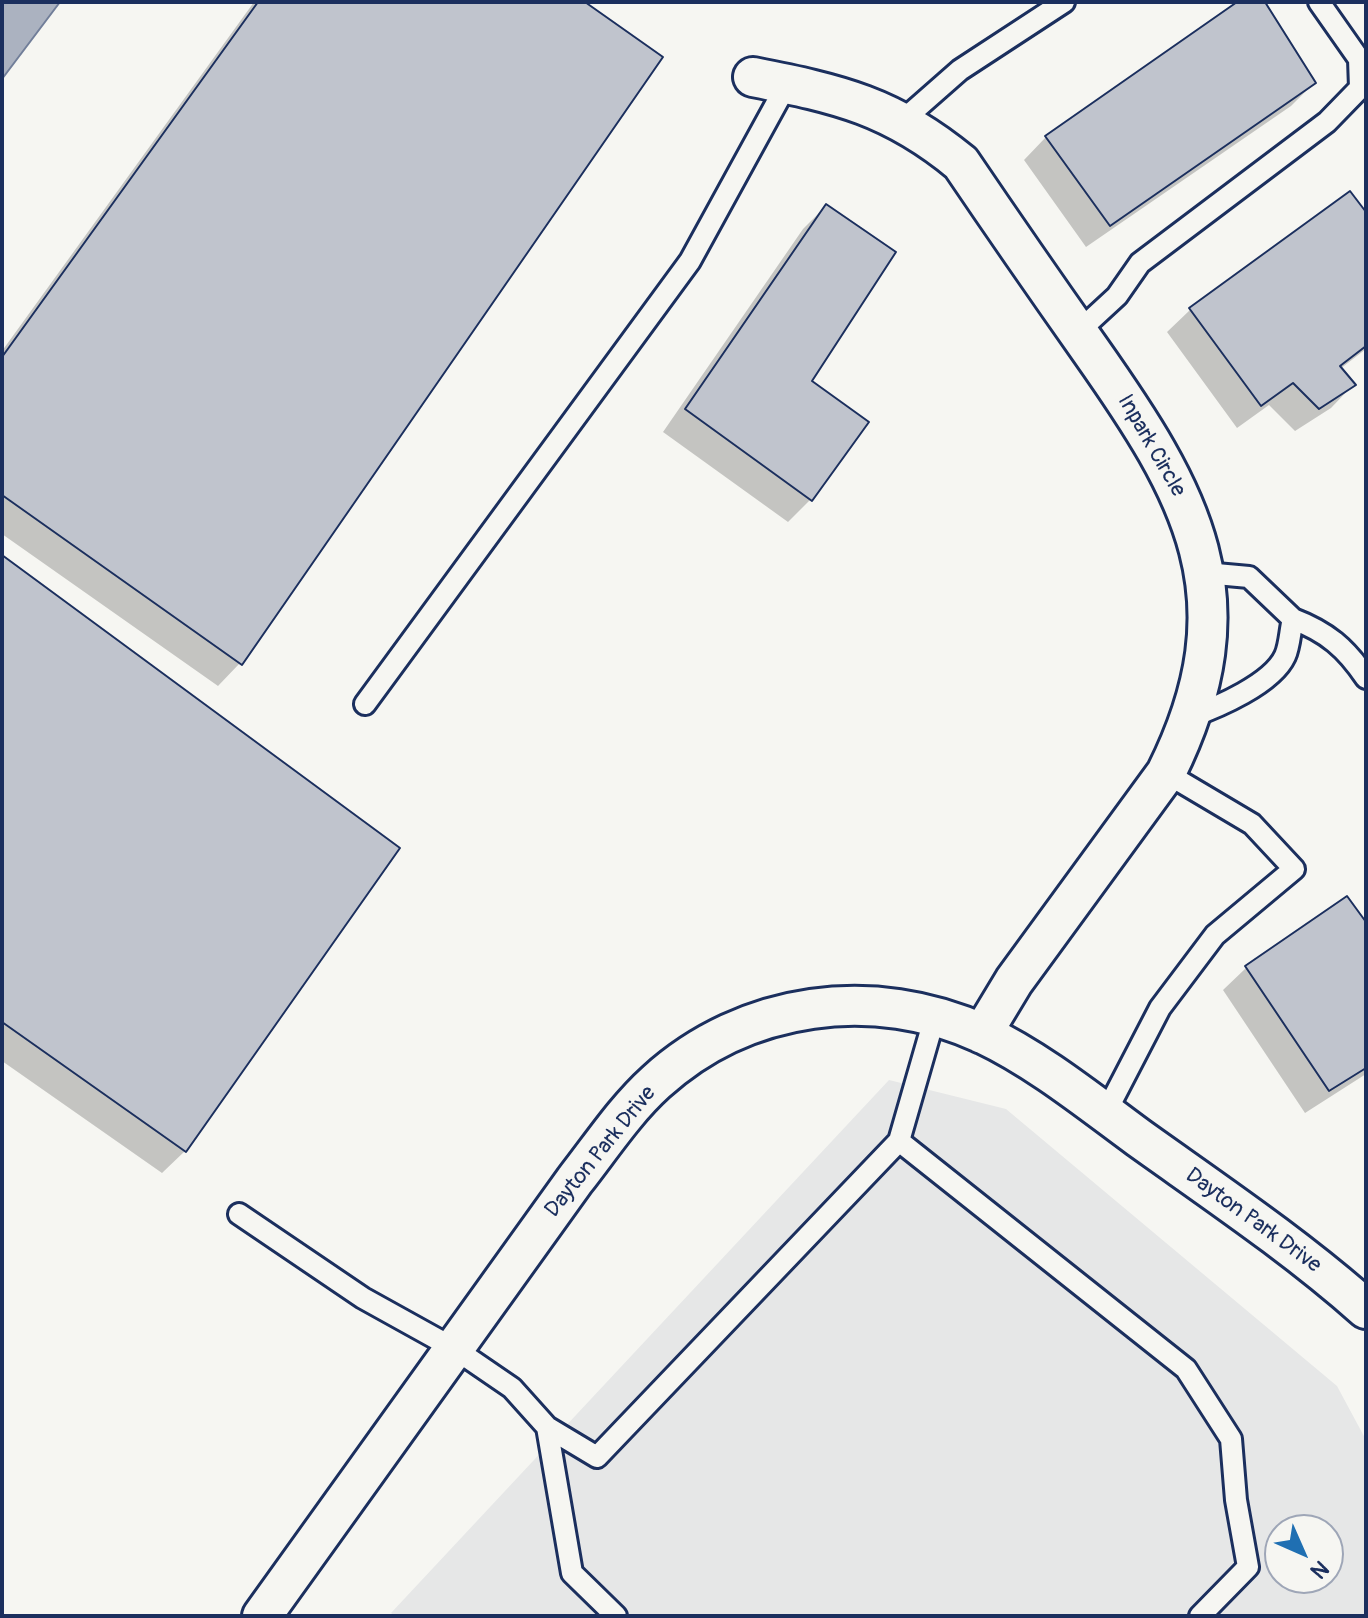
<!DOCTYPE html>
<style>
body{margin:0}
#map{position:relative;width:1368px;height:1618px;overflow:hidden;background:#f6f6f2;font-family:Pangolin,sans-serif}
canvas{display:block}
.frame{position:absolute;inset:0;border:4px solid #1b2f5e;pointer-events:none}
.north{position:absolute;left:1264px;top:1514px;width:80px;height:80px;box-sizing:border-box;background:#f6f6f2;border:2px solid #9ea6b7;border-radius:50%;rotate:135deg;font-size:22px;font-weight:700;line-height:32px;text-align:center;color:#1b2f5e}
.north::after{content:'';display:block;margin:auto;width:28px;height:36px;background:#1f6fb2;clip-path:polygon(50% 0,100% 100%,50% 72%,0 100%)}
</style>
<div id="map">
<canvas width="1368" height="1618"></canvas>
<div class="frame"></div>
<div class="north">N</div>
</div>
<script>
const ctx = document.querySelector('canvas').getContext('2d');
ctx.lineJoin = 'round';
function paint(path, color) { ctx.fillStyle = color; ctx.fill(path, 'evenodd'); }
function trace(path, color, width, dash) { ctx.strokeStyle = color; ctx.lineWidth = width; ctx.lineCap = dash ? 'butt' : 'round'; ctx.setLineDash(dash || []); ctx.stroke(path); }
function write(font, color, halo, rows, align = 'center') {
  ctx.font = font + ' Pangolin,sans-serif'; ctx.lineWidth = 8; ctx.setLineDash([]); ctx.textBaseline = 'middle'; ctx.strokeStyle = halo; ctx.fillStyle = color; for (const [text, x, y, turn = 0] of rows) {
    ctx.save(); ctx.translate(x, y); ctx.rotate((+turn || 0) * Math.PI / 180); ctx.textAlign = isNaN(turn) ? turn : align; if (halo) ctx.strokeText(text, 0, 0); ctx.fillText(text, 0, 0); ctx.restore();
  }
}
paint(new Path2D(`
 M889,1080L1006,1109L1337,1386L1366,1440V1616H395L391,1613ZM1280,1530H1328V1578H1280Z`), '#e6e7e7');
const water = new Path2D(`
 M2,2H60L2,79Z`);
paint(water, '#abb2c0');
trace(water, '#717e99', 2);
paint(new Path2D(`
 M254,2H582L240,663L218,686L2,534V351Z
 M1241,2H1263L1314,83L1291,106L1086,247L1024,160L1046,137Z
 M1349,194L1366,215V349L1340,369L1353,385L1331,408L1295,431L1269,405L1237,428L1167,332L1190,310Z
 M826,206L810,381L811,499L788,522L663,432L803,229Z
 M2,558L185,1151L162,1173L2,1061Z
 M1366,925V1074L1305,1113L1223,990L1246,968Z`), '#0003');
const building = new Path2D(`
 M258,2H585L663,57L242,665L2,495V357Z
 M1237,2H1265L1316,83L1110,226L1045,136Z
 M1350,191L1366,212V346L1340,366L1356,385L1319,409L1293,383L1261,406L1189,308Z
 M826,204L896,252L812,381L869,422L812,501L685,409Z
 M2,555L400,848L186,1152L2,1022Z
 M1347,896L1366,922V1068L1329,1091L1245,966Z`);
paint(building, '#c0c4cd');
trace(building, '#1b2f5e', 2);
const lane = new Path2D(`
 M902,121L960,70L1064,2
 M1078,332L1117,296L1140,263L1327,122L1360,88L1359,59L1319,2
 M1293,619C1327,632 1346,648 1366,678
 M365,704L690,261L787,84
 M1190,717C1218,707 1272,684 1285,656C1290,645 1290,630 1293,619L1249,577L1205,573
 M935,1016L899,1141L1186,1369L1231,1439L1236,1500L1248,1567L1200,1616
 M1105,1114L1160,1008L1215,935L1294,869L1252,824L1166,773
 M239,1214L363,1298L455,1349L512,1388L547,1427L572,1573L616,1616
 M547,1427L597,1457L899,1141`);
const street = new Path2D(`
 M753,77C839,94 892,106 961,163C1003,225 1046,287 1089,348C1192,494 1253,598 1166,773L1014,981L982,1034
 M262,1616L575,1180C601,1147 625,1110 656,1082C745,1001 874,984 983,1034C1038,1060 1090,1102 1139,1138C1216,1193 1295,1246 1366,1309`);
trace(lane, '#1b2f5e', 26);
trace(street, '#1b2f5e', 44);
trace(lane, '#f6f6f2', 20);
trace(street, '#f6f6f2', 38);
write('22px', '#1b2f5e', '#f6f6f2', [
 ["Inpark Circle",1151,446,60],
 ["Dayton Park Drive",601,1152,-51],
 ["Dayton Park Drive",1253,1221,36]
]);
</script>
